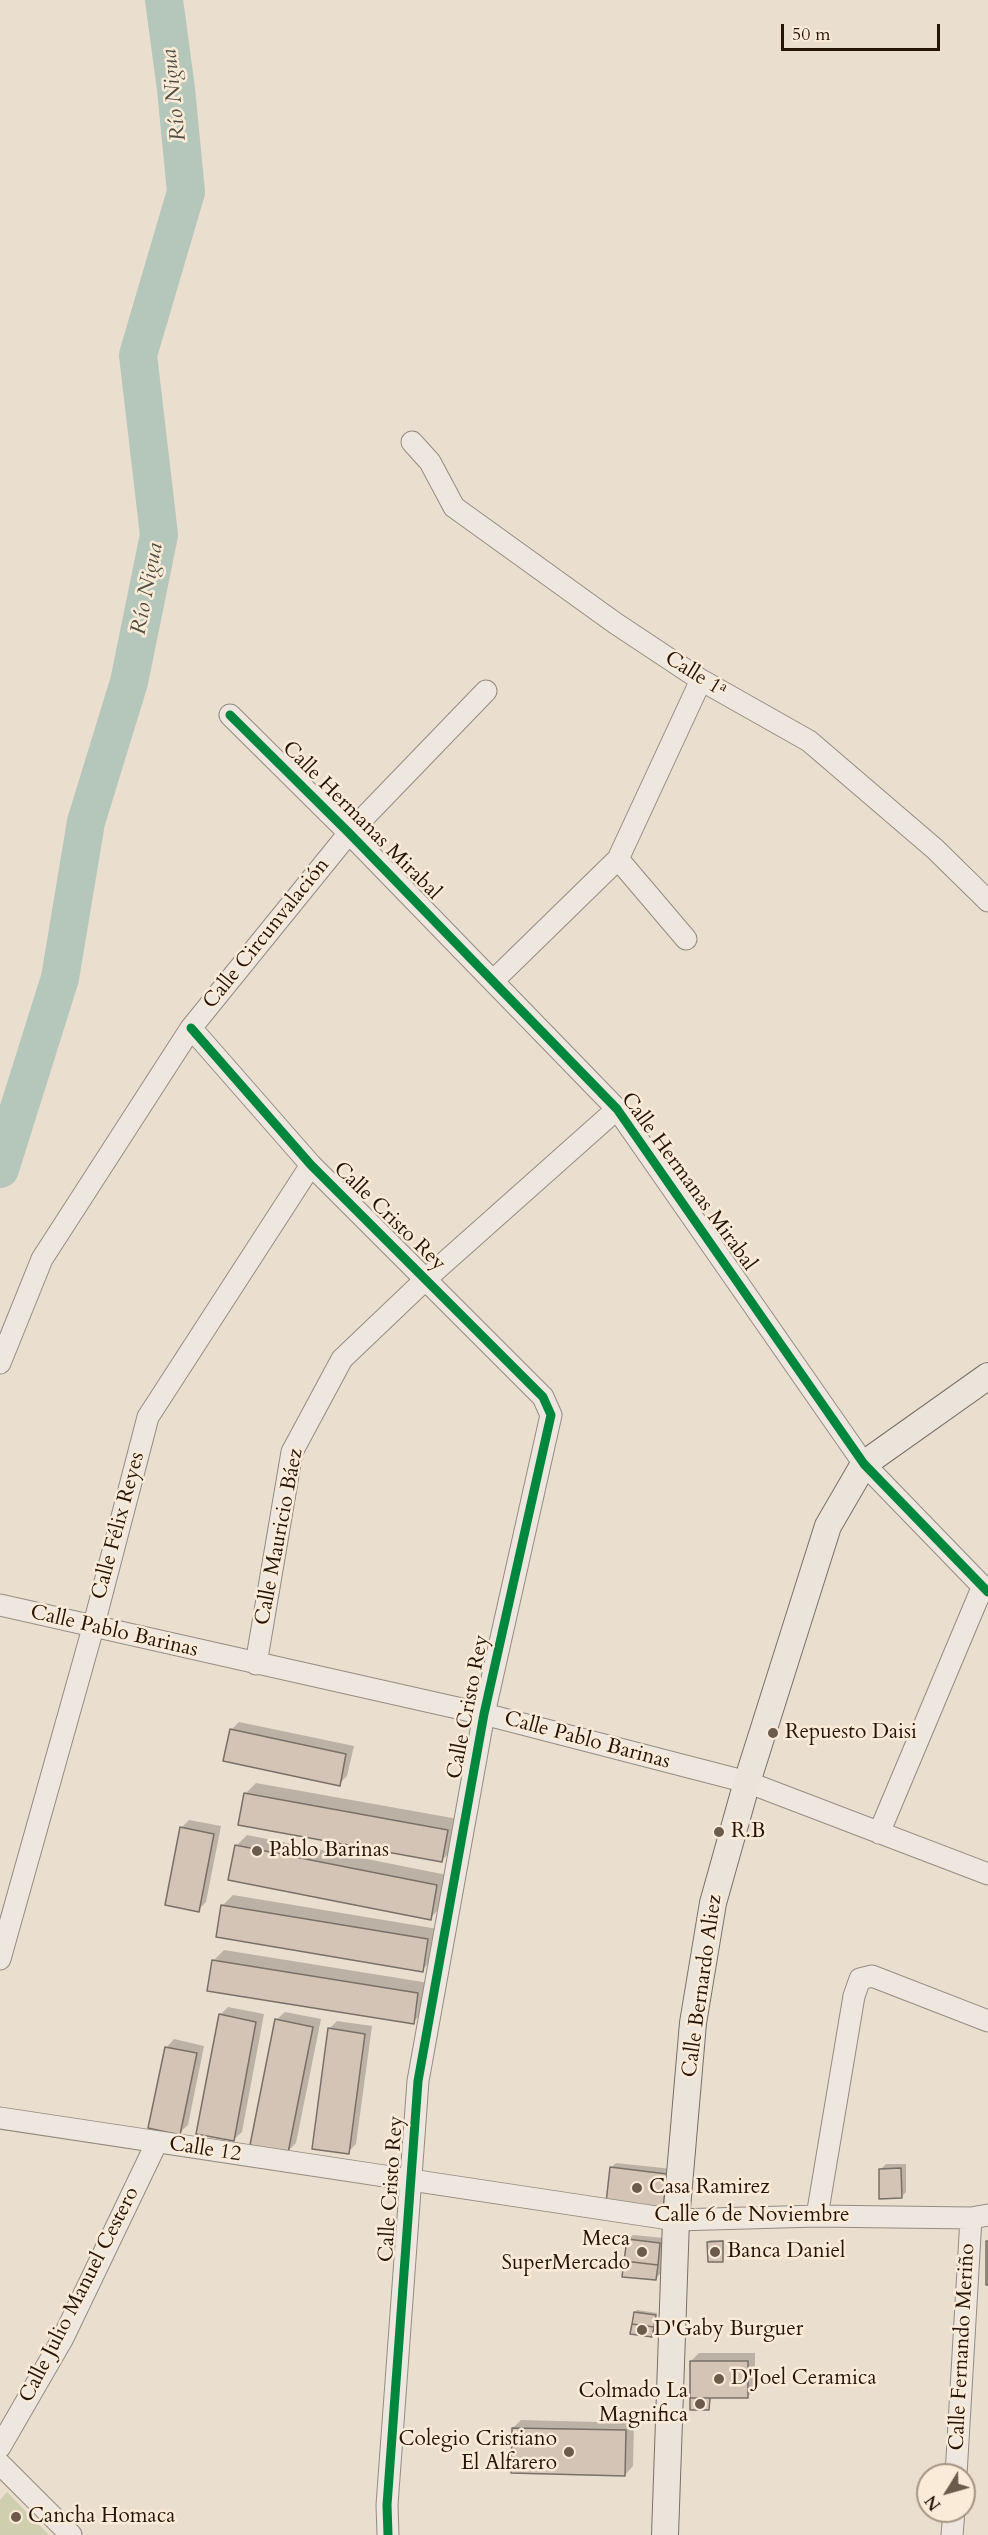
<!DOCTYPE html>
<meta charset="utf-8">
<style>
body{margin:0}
#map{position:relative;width:988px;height:2535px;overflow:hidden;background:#eadece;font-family:Cardo,serif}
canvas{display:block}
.north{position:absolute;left:916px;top:2463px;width:60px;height:60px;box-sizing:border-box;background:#f9ebd7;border:2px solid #a59584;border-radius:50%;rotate:233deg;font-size:16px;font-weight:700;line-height:24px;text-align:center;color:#271408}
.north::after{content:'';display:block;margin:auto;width:21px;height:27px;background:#6b5b4d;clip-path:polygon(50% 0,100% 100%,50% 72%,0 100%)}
.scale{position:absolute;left:781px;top:24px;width:159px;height:27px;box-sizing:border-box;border:3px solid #271408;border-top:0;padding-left:8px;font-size:18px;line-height:21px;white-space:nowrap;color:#271408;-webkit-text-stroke:4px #f9ebd7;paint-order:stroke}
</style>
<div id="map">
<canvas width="988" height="2535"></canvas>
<div class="north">N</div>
<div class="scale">50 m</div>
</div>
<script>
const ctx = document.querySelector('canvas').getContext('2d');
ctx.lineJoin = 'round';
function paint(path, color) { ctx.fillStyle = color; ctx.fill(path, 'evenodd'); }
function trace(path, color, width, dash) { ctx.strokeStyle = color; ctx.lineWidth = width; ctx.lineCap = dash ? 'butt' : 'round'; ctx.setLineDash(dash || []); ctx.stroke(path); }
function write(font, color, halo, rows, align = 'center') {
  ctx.font = font + ' Cardo,serif'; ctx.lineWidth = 5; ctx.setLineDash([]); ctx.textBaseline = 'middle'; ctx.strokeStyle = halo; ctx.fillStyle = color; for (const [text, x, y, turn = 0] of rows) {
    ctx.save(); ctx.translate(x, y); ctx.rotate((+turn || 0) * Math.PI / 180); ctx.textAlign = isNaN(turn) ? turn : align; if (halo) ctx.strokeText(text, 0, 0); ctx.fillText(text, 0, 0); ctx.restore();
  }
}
paint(new Path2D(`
 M7,2492L49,2535H0V2500Z`), '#cfcfaf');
paint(new Path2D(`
 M239,1722L354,1746L347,1776L339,1784L231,1730Z
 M256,1783L458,1819L452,1850L442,1860L245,1794Z
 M189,1820L221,1826L206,1902L198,1910L181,1828Z
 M247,1835L447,1875L441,1907L430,1918L236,1846Z
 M233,1895L438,1929L433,1959L422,1970L223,1905Z
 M224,1950L429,1983L424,2011L413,2022L213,1961Z
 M228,2007L264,2014L242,2132L233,2140L220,2015Z
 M285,2012L321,2019L296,2143L288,2151L276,2020Z
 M337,2021L372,2026L356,2144L348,2152L329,2029Z
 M174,2039L204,2046L188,2125L179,2133L166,2048Z
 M616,2163L672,2169L668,2202L663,2207L611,2168Z
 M886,2164H906V2192L901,2197L880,2170Z
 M633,2235L664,2238L661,2273L655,2279L628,2240Z
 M710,2240H724L723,2260L708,2242Z
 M637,2310L657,2313L651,2336L635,2312Z
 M699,2353H755V2389L747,2397H711L709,2409L691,2361Z
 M521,2420L634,2423L633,2466L625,2475L513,2428Z`), '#0003');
trace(new Path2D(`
 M0,1169L60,978L86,822L129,682L159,535L138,355L186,192L176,89L164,0`), '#b4c7ba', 38);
const building = new Path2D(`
 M230,1729L346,1754L340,1786L223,1761Z
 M244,1793L448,1830L442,1862L238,1825Z
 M180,1827L214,1834L199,1912L165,1905Z
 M235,1845L437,1885L431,1920L228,1880Z
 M221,1905L428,1939L423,1972L216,1937Z
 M212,1960L418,1993L414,2024L207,1991Z
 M219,2014L256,2022L234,2141L196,2134Z
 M275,2019L313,2027L288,2153L250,2145Z
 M328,2028L365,2034L349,2154L312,2149Z
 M165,2047L197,2053L180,2135L148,2128Z
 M610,2167L667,2174L663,2209L606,2203Z
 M901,2168L902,2198L879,2199V2169Z
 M627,2239L660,2243L658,2265L624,2261Z
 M723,2241V2262H708L707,2242Z
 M986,2241H988V2285H986Z
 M624,2261L658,2265L656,2280L622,2277Z
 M634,2312L656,2315L654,2327L632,2324Z
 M632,2324L654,2327L652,2337L630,2334Z
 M690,2361H748V2398H690Z
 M690,2398H710L709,2410H690Z
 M512,2428L626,2430L625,2476L511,2473Z`);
paint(building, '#d4c4b5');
trace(building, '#797067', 1.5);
const minor = new Path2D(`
 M412,442L430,462L454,507L615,623L701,680L809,741L935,849L988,901
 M230,715L349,833L617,1109L864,1464L988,1592
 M618,859L686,939
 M493,981L618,859L701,680
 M191,1028L311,1165L543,1397L551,1415L484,1714L418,2081L387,2505L388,2535
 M0,1363L42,1259L191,1028L349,833L486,691
 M0,1605L484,1714L747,1782L988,1874
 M256,1664L292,1452L342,1359L427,1278L617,1109
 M879,1833L982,1588
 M0,1959L93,1628L148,1417L311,1165
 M0,2118L676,2220L817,2216L971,2218L988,2215
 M817,2216L854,1996L860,1979L872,1976L988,2021
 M0,2447L63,2338L157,2142
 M0,2464L71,2535
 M956,2475L971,2218
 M952,2535L954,2511`);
const major = new Path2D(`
 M665,2535L676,2220L693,2023L713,1903L747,1782L828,1526L864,1464L988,1376`);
trace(minor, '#958c81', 23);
trace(major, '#797067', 28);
trace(minor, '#ede7df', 21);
trace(major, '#ebe4da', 26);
trace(new Path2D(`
 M230,715L349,833L617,1109L864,1464L988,1592
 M191,1028L311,1165L543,1397L551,1415L484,1714L418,2081L387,2505L388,2535`), '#00873e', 9);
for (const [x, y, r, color] of [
 [773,1733,6,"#6b5b4d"],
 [719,1832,6,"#6b5b4d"],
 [257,1851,6,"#6b5b4d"],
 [637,2188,6,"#6b5b4d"],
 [642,2252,6,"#6b5b4d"],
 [715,2252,6,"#6b5b4d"],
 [642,2330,6,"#6b5b4d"],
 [719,2379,6,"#6b5b4d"],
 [700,2404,6,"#6b5b4d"],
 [569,2452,6,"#6b5b4d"],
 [16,2517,6,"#6b5b4d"]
]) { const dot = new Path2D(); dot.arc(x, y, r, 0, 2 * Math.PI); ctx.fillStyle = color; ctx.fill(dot); trace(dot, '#f9ebd7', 2); }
write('21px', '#271408', '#f9ebd7', [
 ["Calle 1ª",695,675,32],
 ["Calle Hermanas Mirabal",361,821,45],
 ["Calle Circunvalación",267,934,-51],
 ["Calle Hermanas Mirabal",688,1182,54],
 ["Calle Cristo Rey",389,1217,44],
 ["Calle Félix Reyes",119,1526,-75],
 ["Calle Mauricio Báez",280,1537,-79],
 ["Calle Pablo Barinas",114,1632,13],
 ["Calle Cristo Rey",469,1707,-79],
 ["Calle Pablo Barinas",587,1741,15],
 ["Calle Bernardo Aliez",703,1986,-82],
 ["Calle 12",205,2150,9],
 ["Calle Cristo Rey",392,2189,-86],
 ["Calle 6 de Noviembre",752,2216],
 ["Calle Julio Manuel Cestero",80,2295,-63],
 ["Calle Fernando Meriño",963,2347,-87]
]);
write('21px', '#271408', '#f9ebd7', [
 ["Repuesto Daisi",785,1733],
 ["R.B",731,1832],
 ["Pablo Barinas",269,1851],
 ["Casa Ramirez",649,2188],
 ["Meca",630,2240,"right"],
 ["SuperMercado",630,2264,"right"],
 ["Banca Daniel",727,2252],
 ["D'Gaby Burguer",654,2330],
 ["D'Joel Ceramica",731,2379],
 ["Colmado La",688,2392,"right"],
 ["Magnifica",688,2416,"right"],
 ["Colegio Cristiano",557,2440,"right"],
 ["El Alfarero",557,2464,"right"],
 ["Cancha Homaca",28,2517]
], 'left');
write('italic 22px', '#504f43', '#f9ebd7', [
 ["Río Nigua",175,95,-96],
 ["Río Nigua",148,589,-79]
]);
</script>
